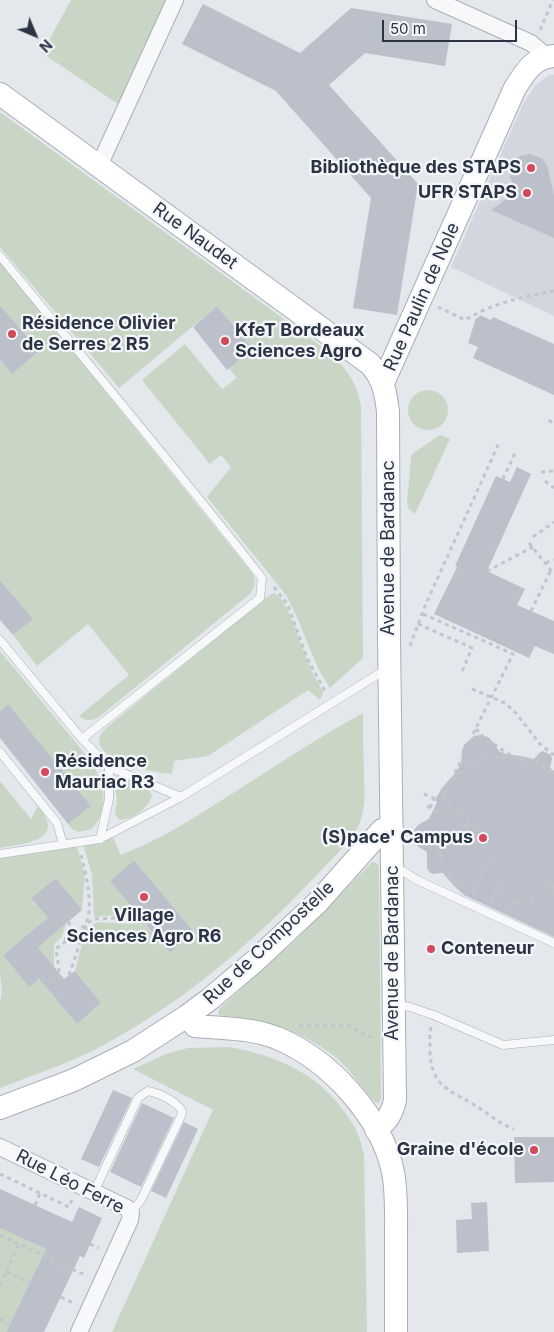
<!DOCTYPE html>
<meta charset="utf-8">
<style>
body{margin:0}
#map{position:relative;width:554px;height:1332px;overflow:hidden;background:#e4e7ec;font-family:Inter,sans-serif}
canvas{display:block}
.north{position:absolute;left:10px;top:10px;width:50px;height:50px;-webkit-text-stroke:4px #f4f6f9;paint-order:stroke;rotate:135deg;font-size:14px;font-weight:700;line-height:20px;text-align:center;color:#2b3445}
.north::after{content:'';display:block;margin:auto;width:18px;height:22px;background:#2b3445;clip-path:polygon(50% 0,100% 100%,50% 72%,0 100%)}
.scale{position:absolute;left:382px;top:20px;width:135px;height:22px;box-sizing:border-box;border:2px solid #2b3445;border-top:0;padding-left:6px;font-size:15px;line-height:18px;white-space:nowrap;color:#2b3445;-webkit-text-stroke:4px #f4f6f9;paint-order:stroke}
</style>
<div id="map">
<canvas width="554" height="1332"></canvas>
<div class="north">N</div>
<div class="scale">50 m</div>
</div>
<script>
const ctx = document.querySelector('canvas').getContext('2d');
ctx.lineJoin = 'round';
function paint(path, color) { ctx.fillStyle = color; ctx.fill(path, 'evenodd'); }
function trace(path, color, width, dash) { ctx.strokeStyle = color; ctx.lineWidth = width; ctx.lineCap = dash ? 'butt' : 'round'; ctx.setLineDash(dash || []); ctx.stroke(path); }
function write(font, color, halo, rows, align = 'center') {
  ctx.font = font + ' Inter,sans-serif'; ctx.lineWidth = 4.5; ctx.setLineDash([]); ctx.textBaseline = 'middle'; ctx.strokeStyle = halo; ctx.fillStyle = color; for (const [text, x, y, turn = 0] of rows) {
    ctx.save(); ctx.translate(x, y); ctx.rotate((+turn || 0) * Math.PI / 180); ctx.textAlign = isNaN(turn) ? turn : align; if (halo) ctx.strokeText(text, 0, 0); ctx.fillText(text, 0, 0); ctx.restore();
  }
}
paint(new Path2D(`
 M549,75H554V316L451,267L523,104L535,86Z`), '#d2d6de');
paint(new Path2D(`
 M71,0H168L118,104L42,53Z
 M0,112L325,349C344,365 357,381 361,406L363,658L330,688C310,659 303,625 286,595L207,497L231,467L221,455L210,464L142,380L185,344L222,389L237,378L229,368L253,349L217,306L119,388L0,247Z
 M0,261L252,573C257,581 255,587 250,594L99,717C92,721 86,721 79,716L129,675L88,624L37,666L13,635L32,619L0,580V360L12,374L39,351L0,305Z
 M408 410a20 20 0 1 1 40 0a20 20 0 1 1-40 0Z
 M440,435L450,439L415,514L409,509L407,504L411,457L412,454Z
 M274,593C290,601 302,650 310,667C314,676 319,684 323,692L320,700L308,690L208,756L174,761L172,774C154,773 76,757 106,728L264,599Z
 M0,651L86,755C92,764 98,772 101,783C106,797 104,817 93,827C89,831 83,831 78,832L72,829L68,824L91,806L8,705L0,711Z
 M363,713C363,733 363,753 364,773C364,789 366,807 360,822C354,839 322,869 309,883C247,948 178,1006 98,1048C67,1064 33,1075 0,1088V1003L2,990L0,974V858L77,847L85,874L82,910L56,878L31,898L58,930L66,923L62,937L54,944V967L28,935L3,955L29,987L39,979L77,1024L101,1003L75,971L86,929L97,922L132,924L141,918L170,953L194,932L134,860L110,881L137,913L94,917L92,874L83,845L112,836L121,855C136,848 151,842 166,834C233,796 295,750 363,713Z
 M122,775C135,780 147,782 152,795C148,809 134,818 120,820L115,815L117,799L114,781L117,776Z
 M0,781L31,819L38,806C67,841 26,843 0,848Z
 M372,862L377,863L379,867L381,1098L379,1103L375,1102C361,1087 350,1069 334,1056C300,1029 261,1019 219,1015L218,1010L300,936Z
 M229,1047C276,1055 319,1074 346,1114C349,1119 354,1124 356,1130C360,1138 362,1147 364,1155L367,1332H112L213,1110L133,1069L166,1054L188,1048Z
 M0,1228L46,1249L6,1332H0Z`), '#c9d6c5');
paint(new Path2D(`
 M203,4L300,53L351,8L452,24L445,66L365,53L329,85L418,184L397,315L353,308L371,198L276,91L182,44Z
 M530,154L543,159L548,168L554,196V238L491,210L517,191L510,177L511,166L520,156Z
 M0,305L39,351L12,374L0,360Z
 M217,306L253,349L227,370L193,327Z
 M480,315L491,320L493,317L554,344V395L473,358L478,347L468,343L476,318H478Z
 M517,467L531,474L487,571L525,589L517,605L554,621V654L535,646L529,658L434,614L457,567L455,566L496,476L510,482Z
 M0,580L33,619L13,635L0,620Z
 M8,704L91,806L68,824L0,738V711Z
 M474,736L481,735L488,737L493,742L499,751L506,754L521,756L534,759L539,753L543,751L551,755L552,759L550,768L554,771V937L464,895L453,885L443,873L433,874L429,872L427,868V852L417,846L413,841L414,830L418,825L429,819L437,802L435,800L442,788L456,772L461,764L462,751L464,745Z
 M134,860L194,932L170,953L110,881Z
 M56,878L82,910L38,947L64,979L75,971L101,1003L77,1024L39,979L29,987L3,955L48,918L31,898Z
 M113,1090L132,1098L99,1167L81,1159Z
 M142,1103L174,1118L141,1187L110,1172Z
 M184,1122L198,1129L166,1198L151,1191Z
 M514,1137H554V1182L515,1183Z
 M0,1189L72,1222L79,1207L102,1218L84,1258L80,1256L44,1332H6L46,1249L0,1228Z
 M487,1202L489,1251L457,1253L456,1220L472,1219L471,1203Z`), '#bbc0ca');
const lane = new Path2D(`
 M0,256C87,363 177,469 262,578L260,598L82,739
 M0,640L82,739L109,767V799L100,839
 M0,752L57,823L63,844
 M109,767L181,797
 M0,854L100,839L181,797L385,670
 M396,867L417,880L554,943
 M396,1005L410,1007L436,1016L503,1045L554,1040
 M94,1192L138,1098L148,1091C159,1093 176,1101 182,1111L181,1116L141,1200L131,1213`);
const street = new Path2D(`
 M435,0L531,43L546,56
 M99,166L175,0
 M0,1147L127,1208L131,1213L130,1220L79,1332`);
const secondary = new Path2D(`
 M0,94L370,364C383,378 386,393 388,412L389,638L395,1100C392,1114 387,1121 376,1130
 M383,383L515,88C525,72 534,57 554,56
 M187,1016L195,1026C222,1028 251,1028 277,1038C330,1060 381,1116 393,1172C397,1193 396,1215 396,1237C396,1268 396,1300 396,1332
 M0,1108L74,1080L133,1051L187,1016L210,999L255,961L318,902L382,830L392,829`);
trace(lane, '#a9aeb7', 9);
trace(street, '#a9aeb7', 18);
trace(secondary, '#a9aeb7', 24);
trace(new Path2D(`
 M540,30L553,0
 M438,307L465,320C491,304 524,296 554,291
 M549,420L554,425
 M541,472L554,471
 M503,479L516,451
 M545,481L554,488
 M533,537L554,522
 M529,543L554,574
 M546,563L554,559
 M487,571L533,547
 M274,587L288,605L307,658L326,693
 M531,611L551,570
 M423,614L513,654L471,738
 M418,624L472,648L462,672
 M410,646L425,606L499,443
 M472,689L505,703L516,713L540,744L554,755
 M476,729L483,736
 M494,744L510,755
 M455,773L462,758
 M424,794L436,799
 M427,806L447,817
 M430,808L434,798
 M458,822L467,827H472
 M456,883C445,871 431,854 447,839C451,836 457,835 461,832C464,829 466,822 468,818L458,812L443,799C444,788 450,781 459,774C488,752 526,751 554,774
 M473,894L488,862
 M491,901L501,879
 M499,903C519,905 539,899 554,886
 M65,941L70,920
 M69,975L87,923L95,919L140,917
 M42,977L44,979L60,977L56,949C65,941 78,934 85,924C95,911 85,869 81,855
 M299,1025H348L374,1039
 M431,1027C429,1035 430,1042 430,1050C431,1084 445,1088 471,1103C487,1112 497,1123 514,1129
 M0,1174L69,1207L72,1200
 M35,1205L40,1193
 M0,1235L87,1276
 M90,1244L99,1248
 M6,1272L30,1283
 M0,1285L19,1244
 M61,1297L75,1304
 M0,1319L10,1324`), '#c2c5cb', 3, [4, 4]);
trace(lane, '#f7f8fa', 8);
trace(street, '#f7f8fa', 16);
trace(secondary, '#fff', 22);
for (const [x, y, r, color] of [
 [531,168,5,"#d1495b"],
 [527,193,5,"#d1495b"],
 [12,334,5,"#d1495b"],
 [225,341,5,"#d1495b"],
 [45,772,5,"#d1495b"],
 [483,838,5,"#d1495b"],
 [144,897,5,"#d1495b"],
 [431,949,5,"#d1495b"],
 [534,1150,5,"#d1495b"]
]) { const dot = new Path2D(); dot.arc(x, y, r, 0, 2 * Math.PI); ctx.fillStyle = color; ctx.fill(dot); trace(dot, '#f4f6f9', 2); }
write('bold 18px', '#2b3445', '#f4f6f9', [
 ["Bibliothèque des STAPS",521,168],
 ["UFR STAPS",517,193],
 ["Résidence Olivier",22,324,"left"],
 ["de Serres 2 R5",22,345,"left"],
 ["KfeT Bordeaux",235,331,"left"],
 ["Sciences Agro",235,352,"left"],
 ["Résidence",55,762,"left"],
 ["Mauriac R3",55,783,"left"],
 ["(S)pace' Campus",473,838],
 ["Village",144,916,"center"],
 ["Sciences Agro R6",144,937,"center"],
 ["Conteneur",441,949,"left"],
 ["Graine d'école",524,1150]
], 'right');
write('18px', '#2b3445', '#f4f6f9', [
 ["Rue Naudet",195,236,36],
 ["Rue Paulin de Nole",422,297,-66],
 ["Avenue de Bardanac",389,548,-90],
 ["Rue de Compostelle",269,943,-43],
 ["Avenue de Bardanac",393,953,-90],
 ["Rue Léo Ferre",70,1182,27]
]);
</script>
